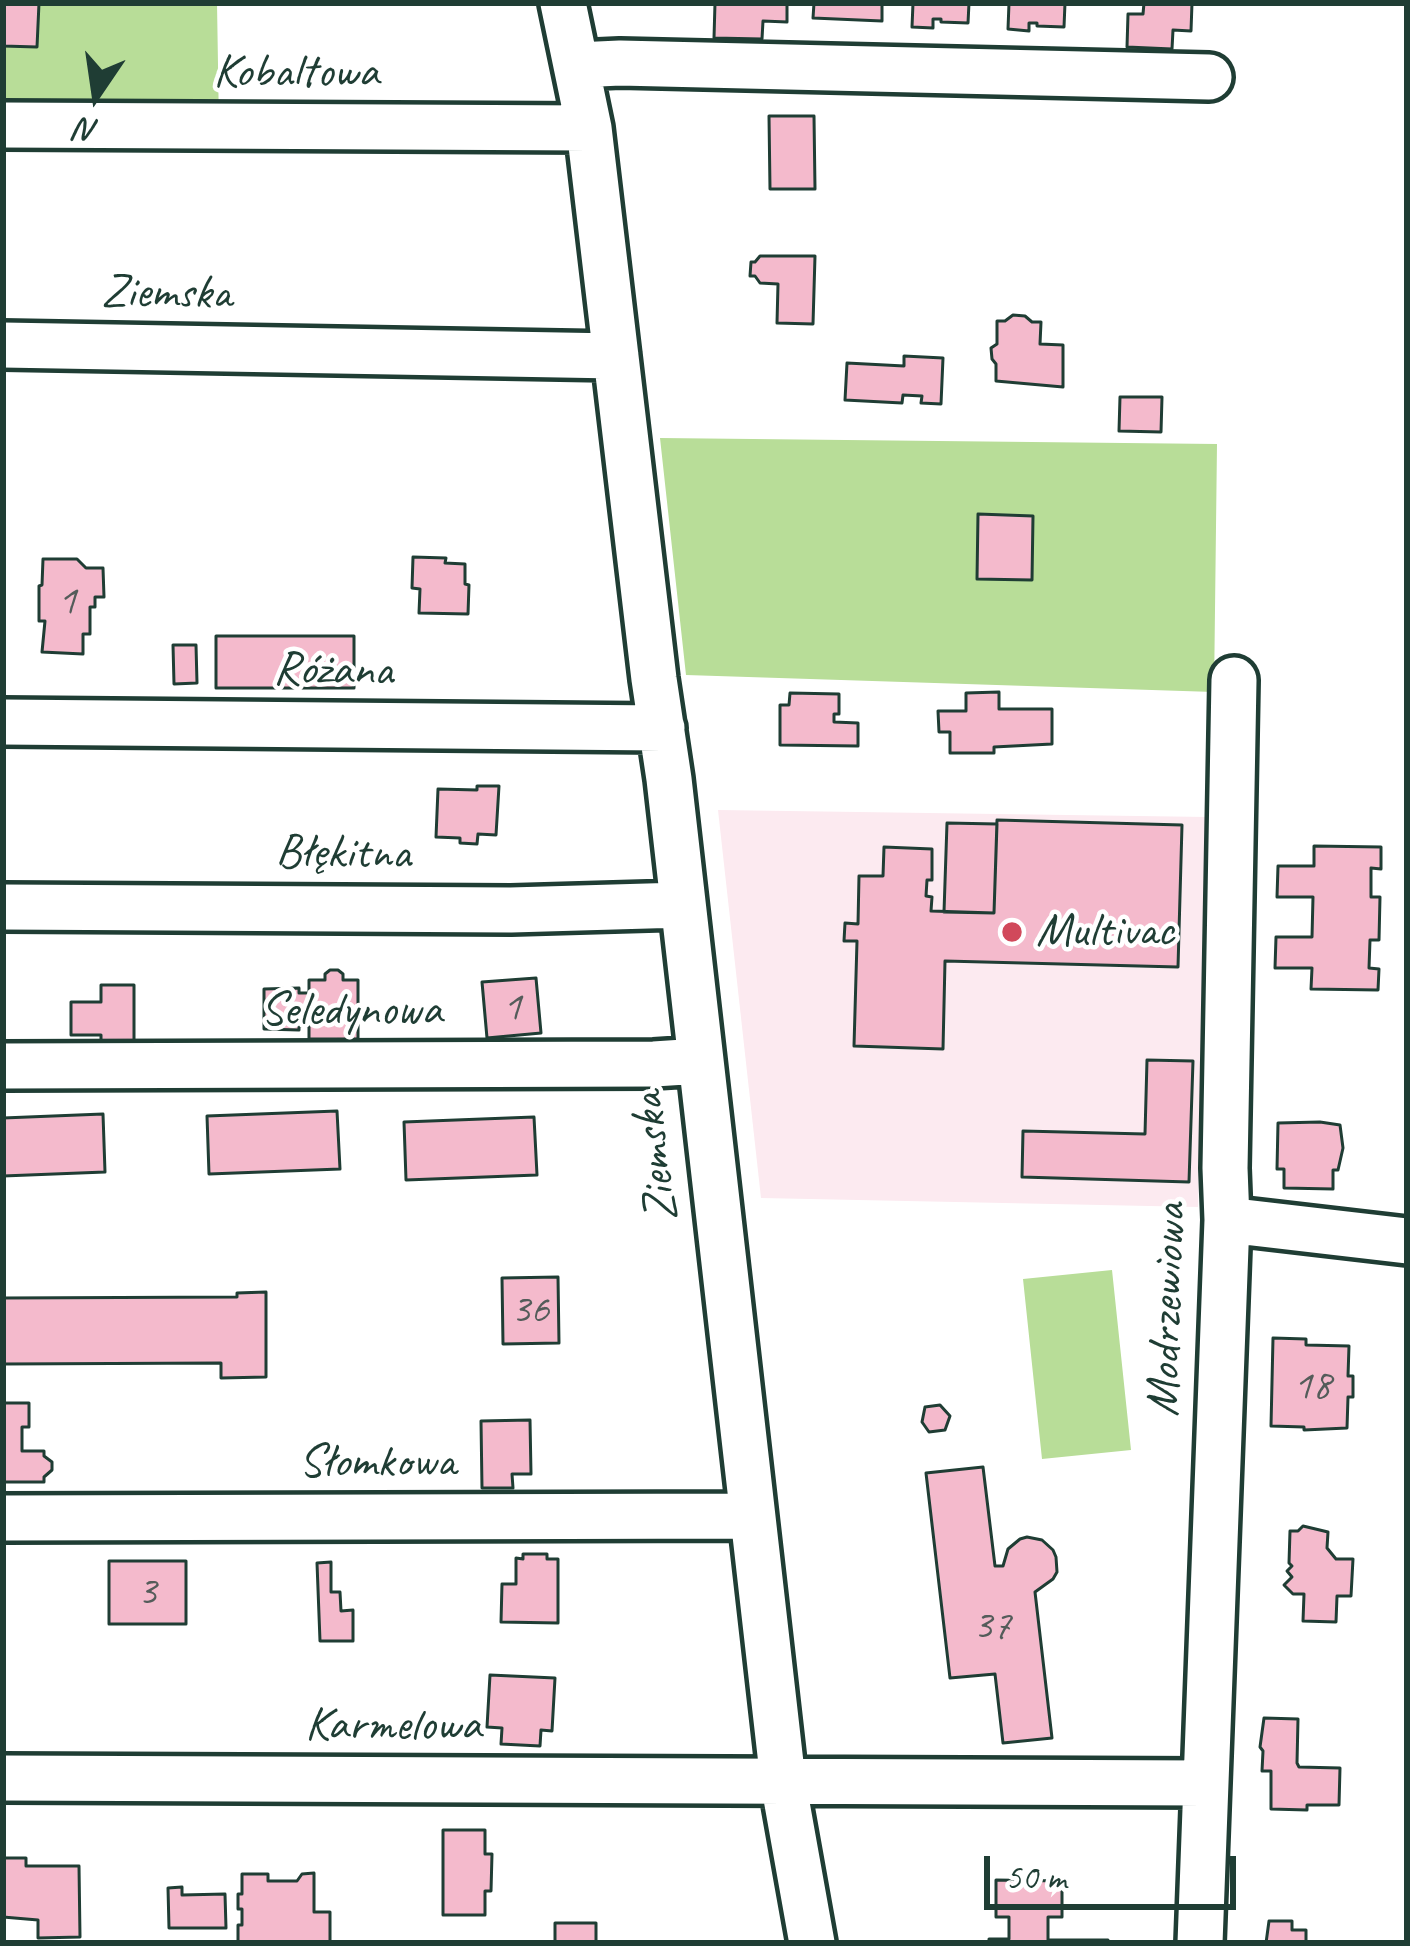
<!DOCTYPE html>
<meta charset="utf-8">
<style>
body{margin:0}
#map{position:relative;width:1410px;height:1946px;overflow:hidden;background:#fff;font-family:Caveat,sans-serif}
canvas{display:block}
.frame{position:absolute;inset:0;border:6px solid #1f3d34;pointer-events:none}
.north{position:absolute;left:36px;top:36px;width:120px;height:120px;-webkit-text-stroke:9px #fff;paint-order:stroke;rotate:193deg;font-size:33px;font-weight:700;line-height:48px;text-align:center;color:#1f3d34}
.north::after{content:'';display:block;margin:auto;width:42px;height:54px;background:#1f3d34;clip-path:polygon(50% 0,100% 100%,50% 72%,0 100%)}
.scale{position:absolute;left:984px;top:1856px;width:252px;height:54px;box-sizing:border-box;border:6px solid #1f3d34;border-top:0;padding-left:15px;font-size:36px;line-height:42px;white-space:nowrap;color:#1f3d34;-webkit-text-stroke:9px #fff;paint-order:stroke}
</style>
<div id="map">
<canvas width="1410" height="1946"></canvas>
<div class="frame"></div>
<div class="north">N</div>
<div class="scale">50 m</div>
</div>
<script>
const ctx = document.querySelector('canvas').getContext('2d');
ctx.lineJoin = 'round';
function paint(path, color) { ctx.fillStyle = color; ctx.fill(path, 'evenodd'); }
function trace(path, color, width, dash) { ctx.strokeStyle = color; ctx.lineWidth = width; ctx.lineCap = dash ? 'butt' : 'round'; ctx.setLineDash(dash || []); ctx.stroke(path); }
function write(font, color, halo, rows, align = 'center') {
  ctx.font = font + ' Caveat,sans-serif'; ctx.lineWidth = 9; ctx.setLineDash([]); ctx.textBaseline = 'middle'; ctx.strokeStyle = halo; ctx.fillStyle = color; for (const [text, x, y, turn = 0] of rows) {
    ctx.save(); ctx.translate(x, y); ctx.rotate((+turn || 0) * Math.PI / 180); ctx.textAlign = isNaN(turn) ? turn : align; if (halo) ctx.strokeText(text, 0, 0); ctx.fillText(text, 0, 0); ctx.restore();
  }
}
paint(new Path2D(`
 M718,810L1208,817L1198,1207L761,1198Z`), '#fceaf0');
paint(new Path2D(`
 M3,3H217L219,127L3,125Z
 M660,438L1217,444L1214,692L686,675Z
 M1112,1270L1131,1450L1042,1459L1023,1279Z`), '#b8dd98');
const building = new Path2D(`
 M3,3H39L37,47L3,46Z
 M715,3H787V22L763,21L762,39L714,38Z
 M814,3H882V21L813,18Z
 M913,3H969L968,23L941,22V19H933V28L912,27Z
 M1009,3H1065L1064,27L1037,26V23H1029V31L1008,29Z
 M1144,3H1192L1191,31L1173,30L1172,49L1127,47L1128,14H1143Z
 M769,116H814L815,189H770Z
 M760,256H815L813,324L777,323L778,284L760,283L755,276H750L751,262H755Z
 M1013,315L1025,316L1032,322H1041L1040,344L1063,345V387L996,381V364L992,359L991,348L997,344V321H1005Z
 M904,356L943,358L941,404L921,403L922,396L903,395L902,403L845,400L847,363L904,366Z
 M1120,397H1162L1161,432L1119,431Z
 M978,514L1033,516L1032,580L977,579Z
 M413,557L446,558L445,563L465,564V584L469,585L468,614L419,613L420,589L412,588Z
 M43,559H77L86,568H103L104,597H95V607H90V634H83V654L42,652L45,621H39V586L42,585Z
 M216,636H354V688H216Z
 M173,645H196L197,683L174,684Z
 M999,692V709H1052V744L994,747V753H950V732H939L938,711H966V693Z
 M790,693L839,694V714H834V722L858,723V746L780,745V705H789Z
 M477,786H499L496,835L478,834L477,844L460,843V838L436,837L438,789L477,790Z
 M997,820L1182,825L1178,967L945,961L943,1049L854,1046L857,941H844L845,923L858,924L859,876H883L884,847L932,849V880H927L926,896L932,897L931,911L994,913Z
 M947,823L997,824L994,913L944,912Z
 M1314,846L1381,847V869L1371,868V897H1380L1379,940H1370L1369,968L1379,969L1378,990L1311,989L1312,968H1275L1276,937H1312L1313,897H1277L1278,866H1314Z
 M330,970H338L343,974V980H358V1039H309V1026H299V1030L264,1029V989L299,988V993H309V980H325V974Z
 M536,978L541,1033L487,1038L482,982Z
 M101,985H134V1042H101V1035H71V1002H101Z
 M1147,1060L1193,1061L1189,1182L1022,1177L1023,1131L1145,1134Z
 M337,1111L340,1169L209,1174L207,1116Z
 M103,1114L105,1172L3,1176V1118Z
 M534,1117L537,1175L406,1180L404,1122Z
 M1320,1122L1340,1125L1343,1148L1338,1170H1333V1189L1284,1188V1169H1277L1278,1123Z
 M558,1277L559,1343L503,1344L502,1278Z
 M266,1292V1377L221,1378V1363L3,1364V1298L237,1297V1293Z
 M1273,1338L1306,1339V1345L1349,1346L1348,1376H1353V1397H1348L1347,1428L1304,1430V1427L1271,1426Z
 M3,1403H29V1427H22V1451H44V1456L52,1462V1470L44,1477V1482H3Z
 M940,1405L950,1416L945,1430L929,1432L922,1422L925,1407Z
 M530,1420L531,1474H512L513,1488H482L481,1421Z
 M983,1467L995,1566H1003L1008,1549L1020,1539L1027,1537L1042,1540L1053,1550L1056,1557L1057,1572L1053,1579L1035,1592L1052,1738L1003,1743L995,1674L950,1678L926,1473Z
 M1303,1526L1328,1532L1327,1548L1336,1559H1353L1351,1596H1337L1336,1622L1303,1621L1304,1594H1293L1284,1585L1292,1577L1287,1571L1292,1566L1289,1563L1290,1531H1298Z
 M523,1554H547V1559H558V1623L501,1622L502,1584H516V1558L523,1559Z
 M109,1561H186V1624H109Z
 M331,1562V1592H340L341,1611L353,1610V1641H320L317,1563Z
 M490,1675L555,1678L552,1731L541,1730L540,1746L501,1744L502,1728L487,1727Z
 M1264,1718L1298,1719L1297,1763L1299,1767L1340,1768L1339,1805H1307V1810L1271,1809V1771H1262L1263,1751L1260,1747Z
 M443,1830H485V1854H492L491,1891H485V1915H443Z
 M3,1846V1858H26V1866H79L80,1937L38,1938V1920L3,1917Z
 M314,1873V1912H330V1943H238V1925H242V1909H238V1894H242V1874H268V1881H297L302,1874Z
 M996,1880L1062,1881V1917H1048V1940H1108V1943H989V1939H1009V1917H996Z
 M182,1887V1895L225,1894L226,1928H169L168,1888Z
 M1269,1921H1292V1930H1306V1943H1266Z
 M555,1923H596V1943H555Z`);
paint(building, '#f4bacc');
trace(building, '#1f3d34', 3);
const minor = new Path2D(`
 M563,3L589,128L654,679L669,779L783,1781L812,1943
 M577,65L620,63L1209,77
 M3,125L589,128
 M3,345L616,356
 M3,722L662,728
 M3,907L511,910L682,905
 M3,1066L654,1064L700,1061
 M1227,1220L1407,1241
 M3,1518L751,1516
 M3,1778L1205,1783
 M1200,1943L1227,1220L1225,1168L1234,680`);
trace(minor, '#1f3d34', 54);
trace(minor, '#fff', 45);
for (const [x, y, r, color] of [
 [1012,932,12,"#d1495b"]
]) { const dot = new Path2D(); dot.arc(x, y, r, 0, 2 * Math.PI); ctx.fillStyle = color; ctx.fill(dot); trace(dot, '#fff', 4.5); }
write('42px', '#545c5a', null, [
 ["1",67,602],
 ["1",512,1008],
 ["36",530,1311],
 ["18",1312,1387],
 ["3",147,1593],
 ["37",992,1627]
]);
write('48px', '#1f3d34', '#fff', [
 ["Kobaltowa",296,73],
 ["Ziemska",166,294,1],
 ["Różana",333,671,1],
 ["Błękitna",343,854,1],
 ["Seledynowa",351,1011],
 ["Ziemska",656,1157,-97],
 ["Modrzewiowa",1168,1310,-88],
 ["Słomkowa",377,1463],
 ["Karmelowa",393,1726]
]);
write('48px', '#1f3d34', '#fff', [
 ["Multivac",1036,932]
], 'left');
</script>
